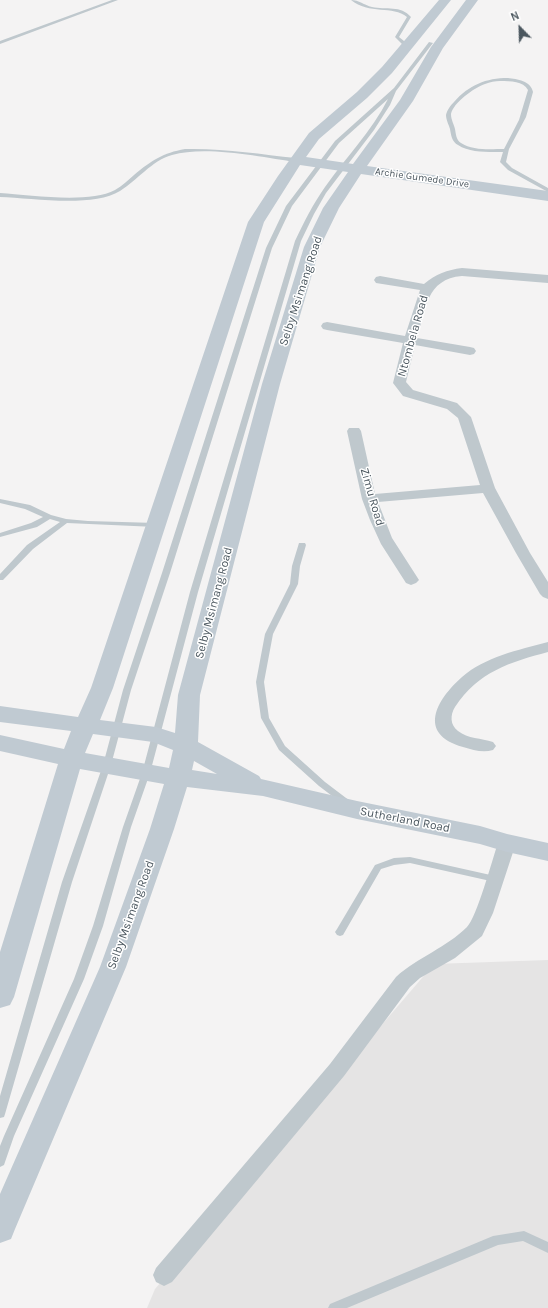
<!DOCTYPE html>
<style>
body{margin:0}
#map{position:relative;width:548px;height:1308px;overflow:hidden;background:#f4f3f3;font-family:Karla,sans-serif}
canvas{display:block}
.north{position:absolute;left:500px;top:8px;width:40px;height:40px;-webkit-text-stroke:3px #fff;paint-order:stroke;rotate:337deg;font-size:11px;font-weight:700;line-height:16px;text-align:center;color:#4b575f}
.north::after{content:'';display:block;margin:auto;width:14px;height:18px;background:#4b575f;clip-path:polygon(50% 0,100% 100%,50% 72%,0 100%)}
</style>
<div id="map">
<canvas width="548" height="1308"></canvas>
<div class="north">N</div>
</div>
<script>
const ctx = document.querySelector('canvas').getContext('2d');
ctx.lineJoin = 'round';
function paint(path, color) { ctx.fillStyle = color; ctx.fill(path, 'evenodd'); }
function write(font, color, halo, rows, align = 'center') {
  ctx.font = font + ' Karla,sans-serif'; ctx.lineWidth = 3; ctx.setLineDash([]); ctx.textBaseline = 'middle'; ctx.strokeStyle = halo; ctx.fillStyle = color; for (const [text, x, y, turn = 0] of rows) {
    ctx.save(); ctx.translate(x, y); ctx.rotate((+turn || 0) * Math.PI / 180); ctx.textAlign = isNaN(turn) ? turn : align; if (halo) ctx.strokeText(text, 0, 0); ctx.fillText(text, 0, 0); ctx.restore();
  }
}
paint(new Path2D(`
 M548,960V1308H147L155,1289L434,964Z`), '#e5e4e4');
paint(new Path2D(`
 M112,0H118L0,44V41Z
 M351,0C359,0 364,5 372,7C386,10 401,5 411,17L399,37L409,45V47H405L395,37L407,17C393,5 369,15 351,0Z
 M429,42L433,43L396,91L390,105L374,130L326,193L314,214L301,241L198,592L150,773L131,827L103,926L84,979L14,1136L5,1162L4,1165L0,1167V1146L4,1136L74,979L93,926L123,827L142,773L190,592L295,241C304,222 313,204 325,187C346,157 372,131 388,99L339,143L292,206L272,248L170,573L131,690L111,765L72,882L5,1114L4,1117L0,1118V1096L62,882L103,765L123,690L162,573L266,248L286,206L335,141L394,88Z
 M508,78C517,79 531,81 533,92L526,117L509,149L506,162L512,168L548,188V192L508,170L500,162L503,152C489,152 470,153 458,145C452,142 451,135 450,129C449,125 446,120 446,115C447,110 451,105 454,102C469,85 486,78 508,78ZM500,81C511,81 523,81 528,90L519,120L504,149C491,149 473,151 461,143C456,140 456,134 455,129C454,124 451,120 451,114C453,103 475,87 485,84C490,82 495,81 500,81Z
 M185,149C223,148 259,154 296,158L299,160L296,162C262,157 205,145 172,155C151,161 138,180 120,191C93,208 31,198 0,197V193C30,195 89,204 115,190C122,186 128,180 134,175C152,160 163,153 185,149Z
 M0,499L30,505L51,515L66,519L88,521L156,523L160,525L156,527L67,523L33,549L3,580H0V574L27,545L60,522L50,519L37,527L0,537V533L31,523L43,517L25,509L0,503Z
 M299,543H305L306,545L300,566L298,584L273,634L264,682L269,718L285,746L325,782L350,801L351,803L350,805H344L319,786L279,750L261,718L256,682L265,634L290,584L292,566Z
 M410,857L495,876L498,877L500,879L498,881L495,882L410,863L394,865L381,869L343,935L340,936L337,935L335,932L337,929L375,865L394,858Z
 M524,1231L548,1242V1253L523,1241L498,1245L347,1308H328L330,1304L493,1236Z`), '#bfc8cd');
paint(new Path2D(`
 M462,268L548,275V283L462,276C426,279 426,309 417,338L470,347L474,348L476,351L474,354L470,355L415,345L406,382L413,390L457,403L471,417L495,488L530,553L548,582V599L543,597L540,594L516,553L483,493L378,502L392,538L419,580L416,583L411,585L406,583L381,544L370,520L362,499L347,431L349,428H359L361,431L375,494L480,485L458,418L447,409L403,396L393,383L403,343L327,330L323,329L321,326L323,323L327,322L405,336L420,290L376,283L374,280L376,277L380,276L424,284C436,274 447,270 462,268Z
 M548,642V652C510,662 478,672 455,707C450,715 450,725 458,731C468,739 481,738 493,742L496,746L493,750C483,753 473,750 463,747C417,734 436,700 462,677C485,657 518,650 548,642Z
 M507,836L513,838L516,843L493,913L482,936L455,958L420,978L410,987L344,1076L172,1282L164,1286L156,1282L153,1275L156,1268L330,1064L396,977C418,957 446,948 467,927C477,917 492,860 498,843L501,838Z`), '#bfc8cd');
paint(new Path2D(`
 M439,0H451L392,73L367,98L319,139L306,157L353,164L400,100L431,47L466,0H478L443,48L413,101L367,166L548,191V201L361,174L339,208L320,247L280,384L200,695L198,742L259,776L261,779L357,801L480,826L507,834L548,843V861L507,852L480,844L357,819L263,796L187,787L174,829L126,967L15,1229L11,1239L0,1243V1194L100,967L150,829L164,784L80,769L14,997L10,1005L0,1008V952L58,764L0,751V735L64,749L71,731L0,722V706L78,717L91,688L248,222L278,176L309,133L357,92L382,67ZM300,165L348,172L323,208L304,247L262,384L178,695L175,733L156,727L100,720L113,688L264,222ZM93,734L153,742L173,750L169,768L85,753ZM194,761L217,774L192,770Z`), '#c0cad2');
write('10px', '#4b575f', '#fff', [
 ["Archie Gumede Drive",422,178,8]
]);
write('12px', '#4b575f', '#fff', [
 ["Selby Msimang Road",301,291,-72],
 ["Ntombela Road",413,336,-74],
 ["Zimu Road",372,497,74],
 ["Selby Msimang Road",214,603,-75],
 ["Sutherland Road",405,820,11],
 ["Selby Msimang Road",131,915,-70]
]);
</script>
